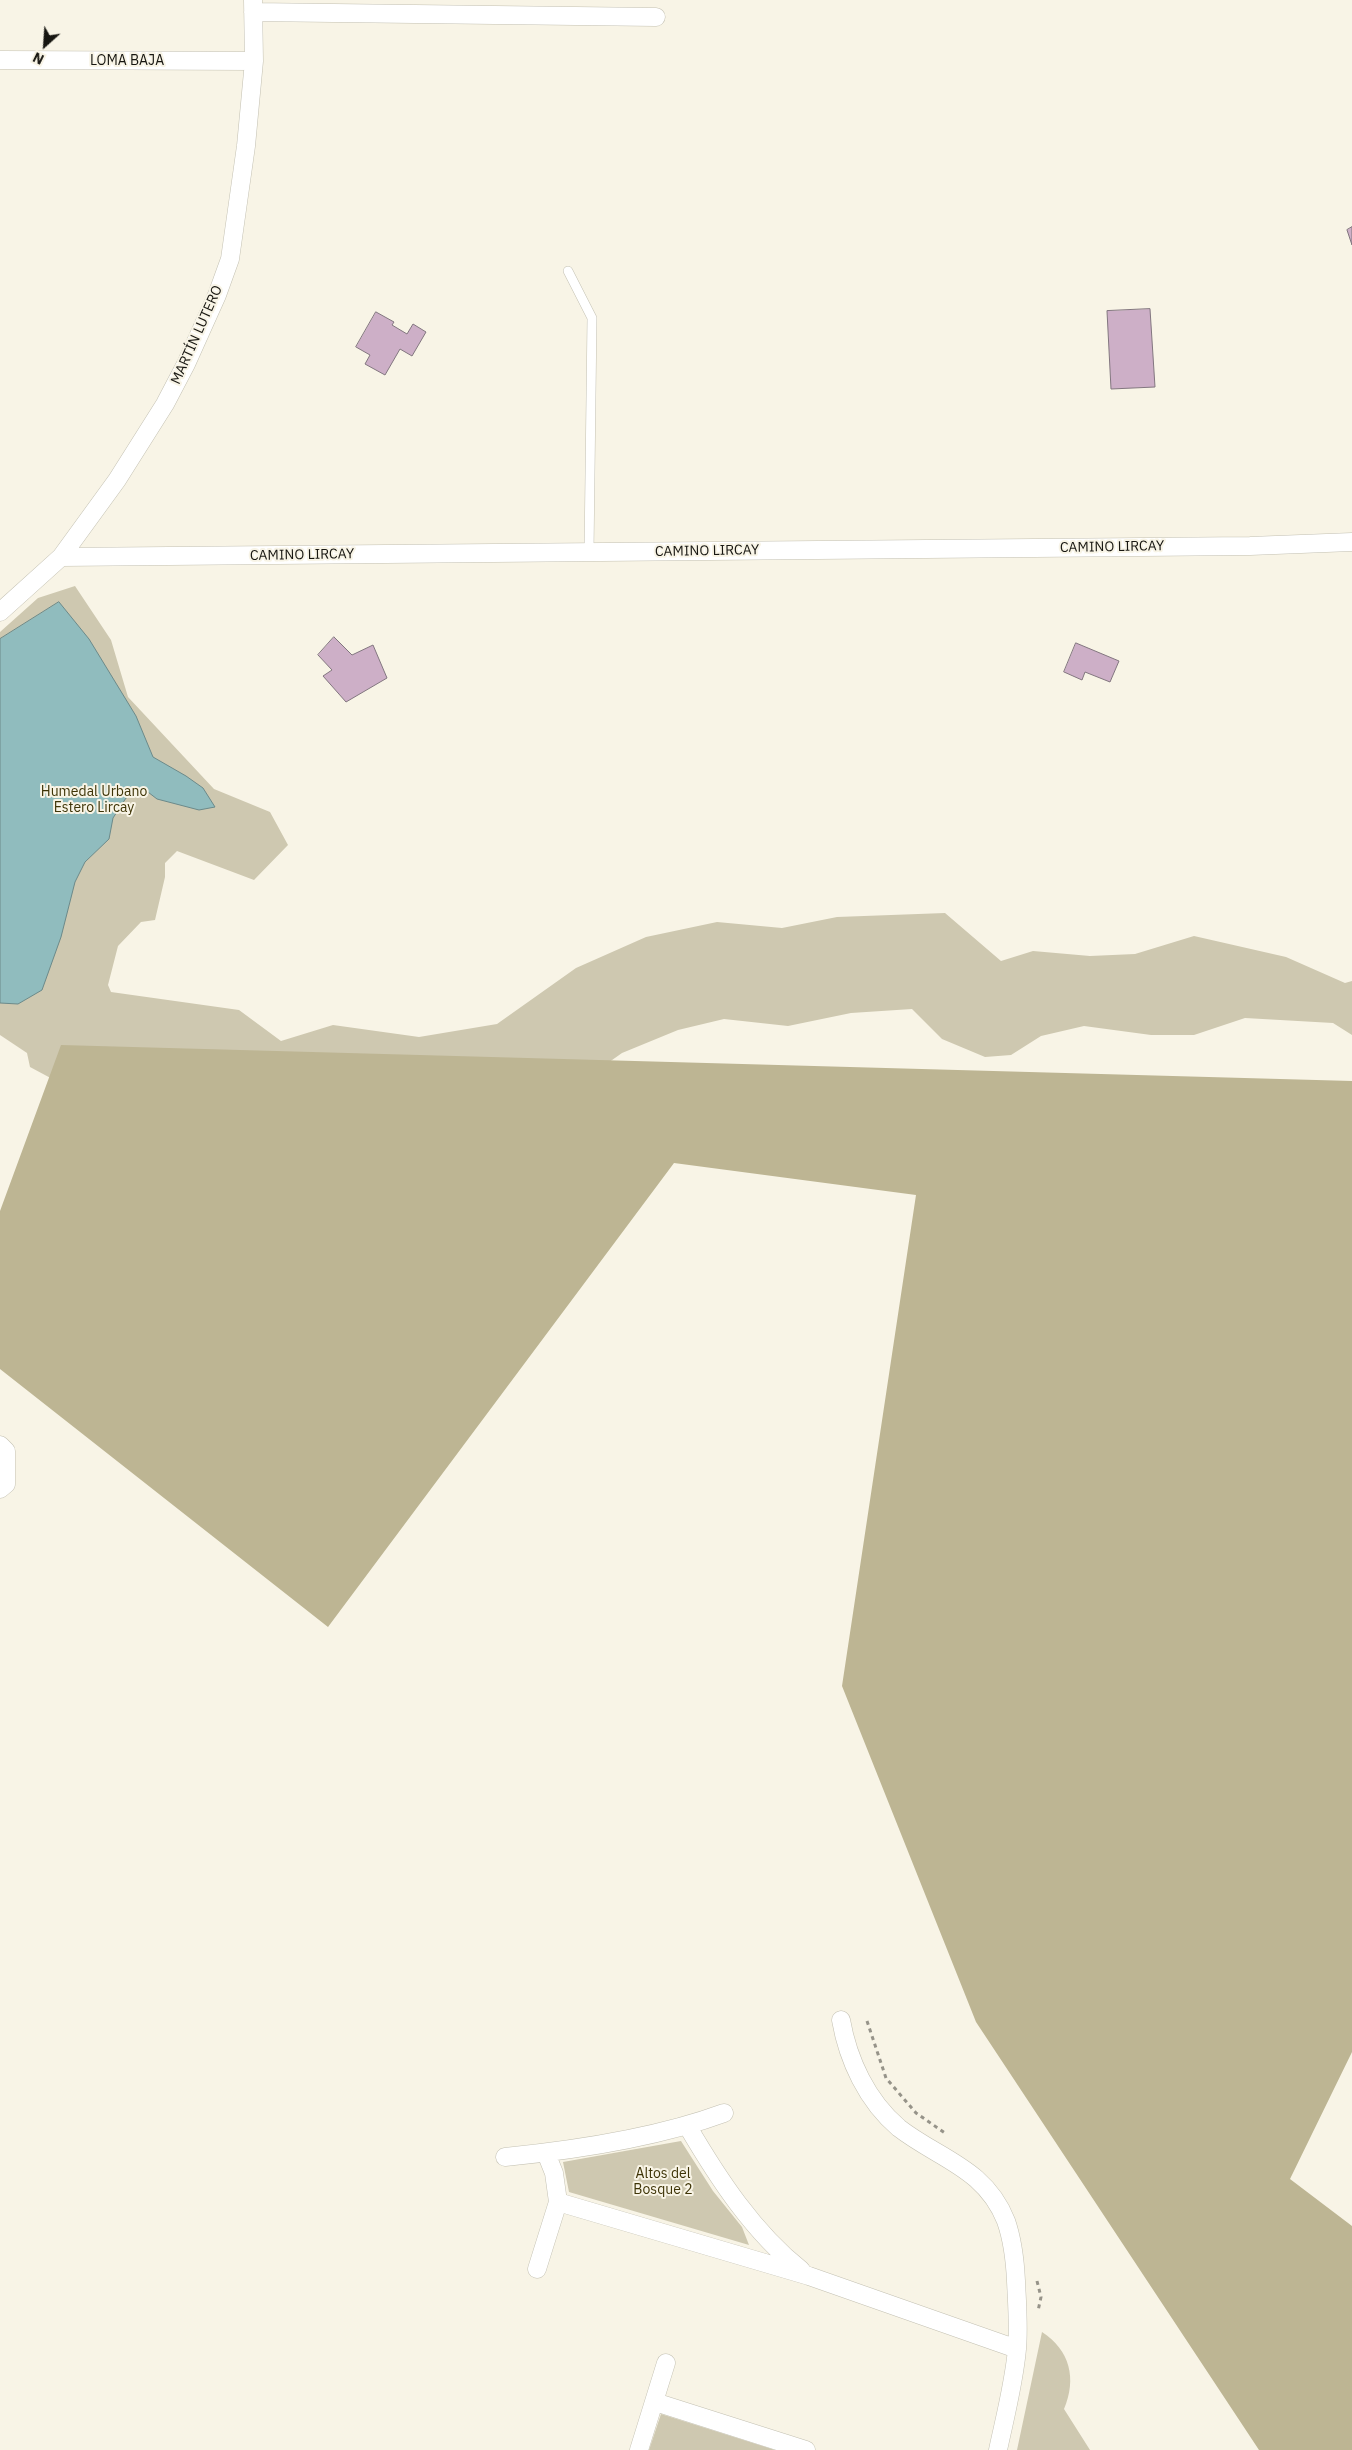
<!DOCTYPE html>
<meta charset="utf-8">
<style>
body{margin:0}
#map{position:relative;width:1352px;height:2450px;overflow:hidden;background:#f8f4e6;font-family:"IBM Plex Sans",sans-serif}
canvas{display:block}
.north{position:absolute;left:20px;top:20px;width:50px;height:50px;-webkit-text-stroke:4px #f8f4e6;paint-order:stroke;rotate:206deg;font-size:14px;font-weight:700;line-height:20px;text-align:center;color:#171611}
.north::after{content:'';display:block;margin:auto;width:18px;height:22px;background:#171611;clip-path:polygon(50% 0,100% 100%,50% 72%,0 100%)}
</style>
<div id="map">
<canvas width="1352" height="2450"></canvas>
<div class="north">N</div>
</div>
<script>
const ctx = document.querySelector('canvas').getContext('2d');
ctx.lineJoin = 'round';
function paint(path, color) { ctx.fillStyle = color; ctx.fill(path, 'evenodd'); }
function trace(path, color, width, dash) { ctx.strokeStyle = color; ctx.lineWidth = width; ctx.lineCap = dash ? 'butt' : 'round'; ctx.setLineDash(dash || []); ctx.stroke(path); }
function write(font, color, halo, rows, align = 'center') {
  ctx.font = font + ' "IBM Plex Sans",sans-serif'; ctx.lineWidth = 4; ctx.setLineDash([]); ctx.textBaseline = 'middle'; ctx.strokeStyle = halo; ctx.fillStyle = color; for (const [text, x, y, turn = 0] of rows) {
    ctx.save(); ctx.translate(x, y); ctx.rotate((+turn || 0) * Math.PI / 180); ctx.textAlign = isNaN(turn) ? turn : align; if (halo) ctx.strokeText(text, 0, 0); ctx.fillText(text, 0, 0); ctx.restore();
  }
}
paint(new Path2D(`
 M75,586L111,640L128,697L214,789L270,812L288,845L254,880L177,851L165,863V877L155,920L141,922L118,946L108,985L111,992L239,1010L281,1041L333,1025L419,1037L497,1024L576,968L646,937L717,922L782,928L837,917L945,913L1001,961L1033,951L1090,956L1135,954L1194,936L1286,957L1345,983L1352,981V1035L1333,1023L1245,1018L1194,1035H1151L1084,1026L1041,1036L1011,1055L985,1057L942,1039L912,1009L851,1013L788,1026L724,1019L678,1030L622,1053L533,1116L58,1082L30,1067L27,1053L0,1035V632L38,598Z
 M681,2141L713,2191L742,2227L749,2245L569,2192L563,2162Z
 M1042,2332C1070,2350 1077,2379 1064,2409L1090,2450H1017Z
 M661,2414L775,2450H649Z`), '#cec8b0');
paint(new Path2D(`
 M61,1045L1352,1081V2052L1290,2179L1352,2226V2450H1259L976,2022L842,1686L916,1195L674,1163L328,1627L0,1369V1211Z`), '#bdb593');
const water = new Path2D(`
 M59,602L89,639L136,716L153,757L186,776L203,788L215,807L199,810L157,799L144,789L126,798L113,818L109,839L85,862L75,882L61,937L42,990L18,1004L0,1003V639Z`);
paint(water, '#90bcbe');
trace(water, '#6c8a8a', 1);
const building = new Path2D(`
 M1352,227V245L1347,230Z
 M1150,309L1155,387L1111,389L1107,311Z
 M376,312L394,322L392,325L407,334L413,324L426,332L412,356L400,349L385,375L365,364L370,355L356,347Z
 M334,637L352,655L373,645L387,678L346,702L323,676L332,670L318,655Z
 M1076,643L1119,661L1110,682L1085,672L1082,680L1064,672Z`);
paint(building, '#cdafc7');
trace(building, '#82767f', 1);
const lane = new Path2D(`
 M568,271L592,318L589,552`);
const street = new Path2D(`
 M253,12L656,17
 M0,60L254,61
 M61,557L1250,546L1352,542
 M0,612L61,557L117,480L165,404L186,364L217,295L230,259L246,146L254,61L253,0
 M0,1445L6,1451V1484L0,1489
 M841,2020C848,2060 867,2101 899,2128C939,2159 985,2168 1006,2221C1013,2241 1015,2260 1016,2281C1017,2303 1019,2327 1017,2349C1014,2383 1005,2417 998,2450
 M688,2127C718,2178 753,2232 801,2270
 M505,2157C575,2150 659,2137 724,2113
 M558,2202L809,2276L1017,2349
 M537,2269L558,2202L554,2173L546,2153
 M655,2402L806,2450
 M639,2450L666,2363`);
trace(lane, '#c3c0b2', 10);
trace(street, '#c3c0b2', 19);
trace(new Path2D(`
 M867,2021L886,2078L916,2113L945,2133
 M1037,2281L1041,2297L1038,2311`), '#969389', 3, [4, 4]);
trace(lane, '#fff', 9);
trace(street, '#fff', 18);
write('14px', '#171611', '#f8f4e6', [
 ["LOMA BAJA",127,61],
 ["MARTÍN LUTERO",197,335,-66],
 ["CAMINO LIRCAY",1112,547,-1],
 ["CAMINO LIRCAY",707,551,-1],
 ["CAMINO LIRCAY",302,555,-1]
]);
write('14px', '#3e3407', '#f8f4e6', [
 ["Humedal Urbano",94,792],
 ["Estero Lircay",94,808],
 ["Altos del",663,2174],
 ["Bosque 2",663,2190]
]);
</script>
